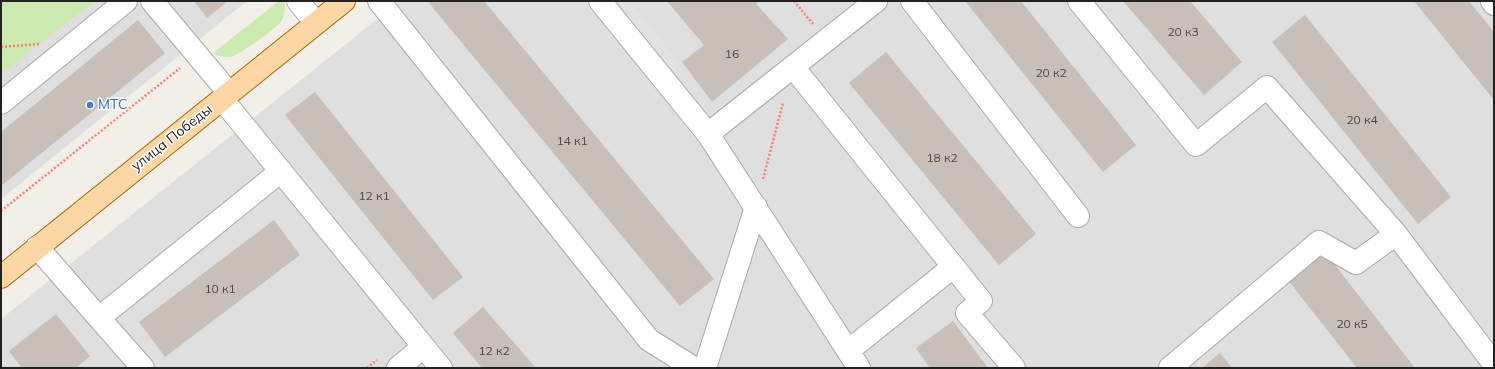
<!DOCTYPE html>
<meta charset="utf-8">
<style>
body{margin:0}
#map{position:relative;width:1495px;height:369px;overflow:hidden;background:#f2efe9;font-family:Mulish,sans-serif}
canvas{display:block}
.frame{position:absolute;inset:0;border:2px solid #222;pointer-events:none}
</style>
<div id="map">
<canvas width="1495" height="369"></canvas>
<div class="frame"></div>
</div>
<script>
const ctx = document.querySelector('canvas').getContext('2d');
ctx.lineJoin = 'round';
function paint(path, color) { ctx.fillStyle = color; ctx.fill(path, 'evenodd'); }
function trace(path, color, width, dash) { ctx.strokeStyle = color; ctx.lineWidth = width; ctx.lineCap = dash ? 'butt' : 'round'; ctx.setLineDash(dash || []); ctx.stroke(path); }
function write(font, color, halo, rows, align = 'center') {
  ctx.font = font + ' Mulish,sans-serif'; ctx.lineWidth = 3; ctx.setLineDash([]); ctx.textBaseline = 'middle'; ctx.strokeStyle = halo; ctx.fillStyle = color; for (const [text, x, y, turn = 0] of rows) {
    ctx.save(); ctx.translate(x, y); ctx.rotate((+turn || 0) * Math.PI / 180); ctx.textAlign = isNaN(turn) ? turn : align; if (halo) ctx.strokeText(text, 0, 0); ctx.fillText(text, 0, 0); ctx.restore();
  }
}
paint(new Path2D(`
 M1,1H247L1,199Z
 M400,1H1494V368H1V319Z`), '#e0dfdf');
paint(new Path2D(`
 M1,1H95L1,74Z
 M279,1H284C286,6 284,17 281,22C277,28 237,56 231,57C224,58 218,56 213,53Z`), '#cdebb0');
paint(new Path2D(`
 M600,1H630L680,64L663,79Z`), '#e2e2e2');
paint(new Path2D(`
 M194,1H228L207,18Z
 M431,1H484L714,279L680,306L429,3Z
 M667,1H760L756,4L788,39L712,102L682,62L704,45Z
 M965,1H1021L1136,145L1103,172Z
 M1123,1H1190L1242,62L1204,95Z
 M1414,1H1469L1494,32V100Z
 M1305,15L1451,197L1418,224L1272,42Z
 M138,20L165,53L1,186V132Z
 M886,52L1036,234L999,265L849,83Z
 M315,92L463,277L433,300L285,115Z
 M274,220L300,255L165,357L139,322Z
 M1325,252L1415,368H1357L1288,280Z
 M483,307L536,368H482L453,333Z
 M56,314L90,356L76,368H22L9,351Z
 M953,321L988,368H930L916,348Z
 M1220,353L1232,368H1202Z`), '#c7bfb8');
const minor = new Path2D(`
 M152,1L229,93
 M298,1L316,23
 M379,1L649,340L694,368
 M600,1L708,134L859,368
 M912,1L1078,216
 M1079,1L1196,145L1267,87L1396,234L1356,263L1319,242L1170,368
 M1492,1L1494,4
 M793,67L981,301L967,313L1014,368
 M222,99L441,368
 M1,103L126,1
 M708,134L876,1
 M1396,234L1494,364
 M37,247L99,318L281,171
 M99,318L143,368
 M848,351L953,267
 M398,368L423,347
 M705,368L756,207`);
const major = new Path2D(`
 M1,277L344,1`);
trace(minor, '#a9a9a9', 24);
trace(major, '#a06b00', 24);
trace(new Path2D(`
 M794,1L813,24
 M1,47L39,44
 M763,179L783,103
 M1,211L180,68
 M367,368L377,360`), '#fa8072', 2.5, [2, 2]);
trace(minor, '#fff', 22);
trace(major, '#fcd6a4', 22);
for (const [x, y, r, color] of [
 [90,105,4,"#3f7fe0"]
]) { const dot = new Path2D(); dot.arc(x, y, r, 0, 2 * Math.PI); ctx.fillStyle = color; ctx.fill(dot); trace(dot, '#fff', 1.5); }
write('12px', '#4b4948', null, [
 ["20 к3",1183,32],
 ["16",732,54],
 ["20 к2",1051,73],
 ["20 к4",1362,120],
 ["14 к1",572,141],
 ["18 к2",942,158],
 ["12 к1",374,196],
 ["10 к1",220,289],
 ["20 к5",1352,324],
 ["12 к2",494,351]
]);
write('14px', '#366cbe', '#fff', [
 ["МТС",98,105]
], 'left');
write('14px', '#222', '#fff', [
 ["улица Победы",172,138,-38]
]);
</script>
